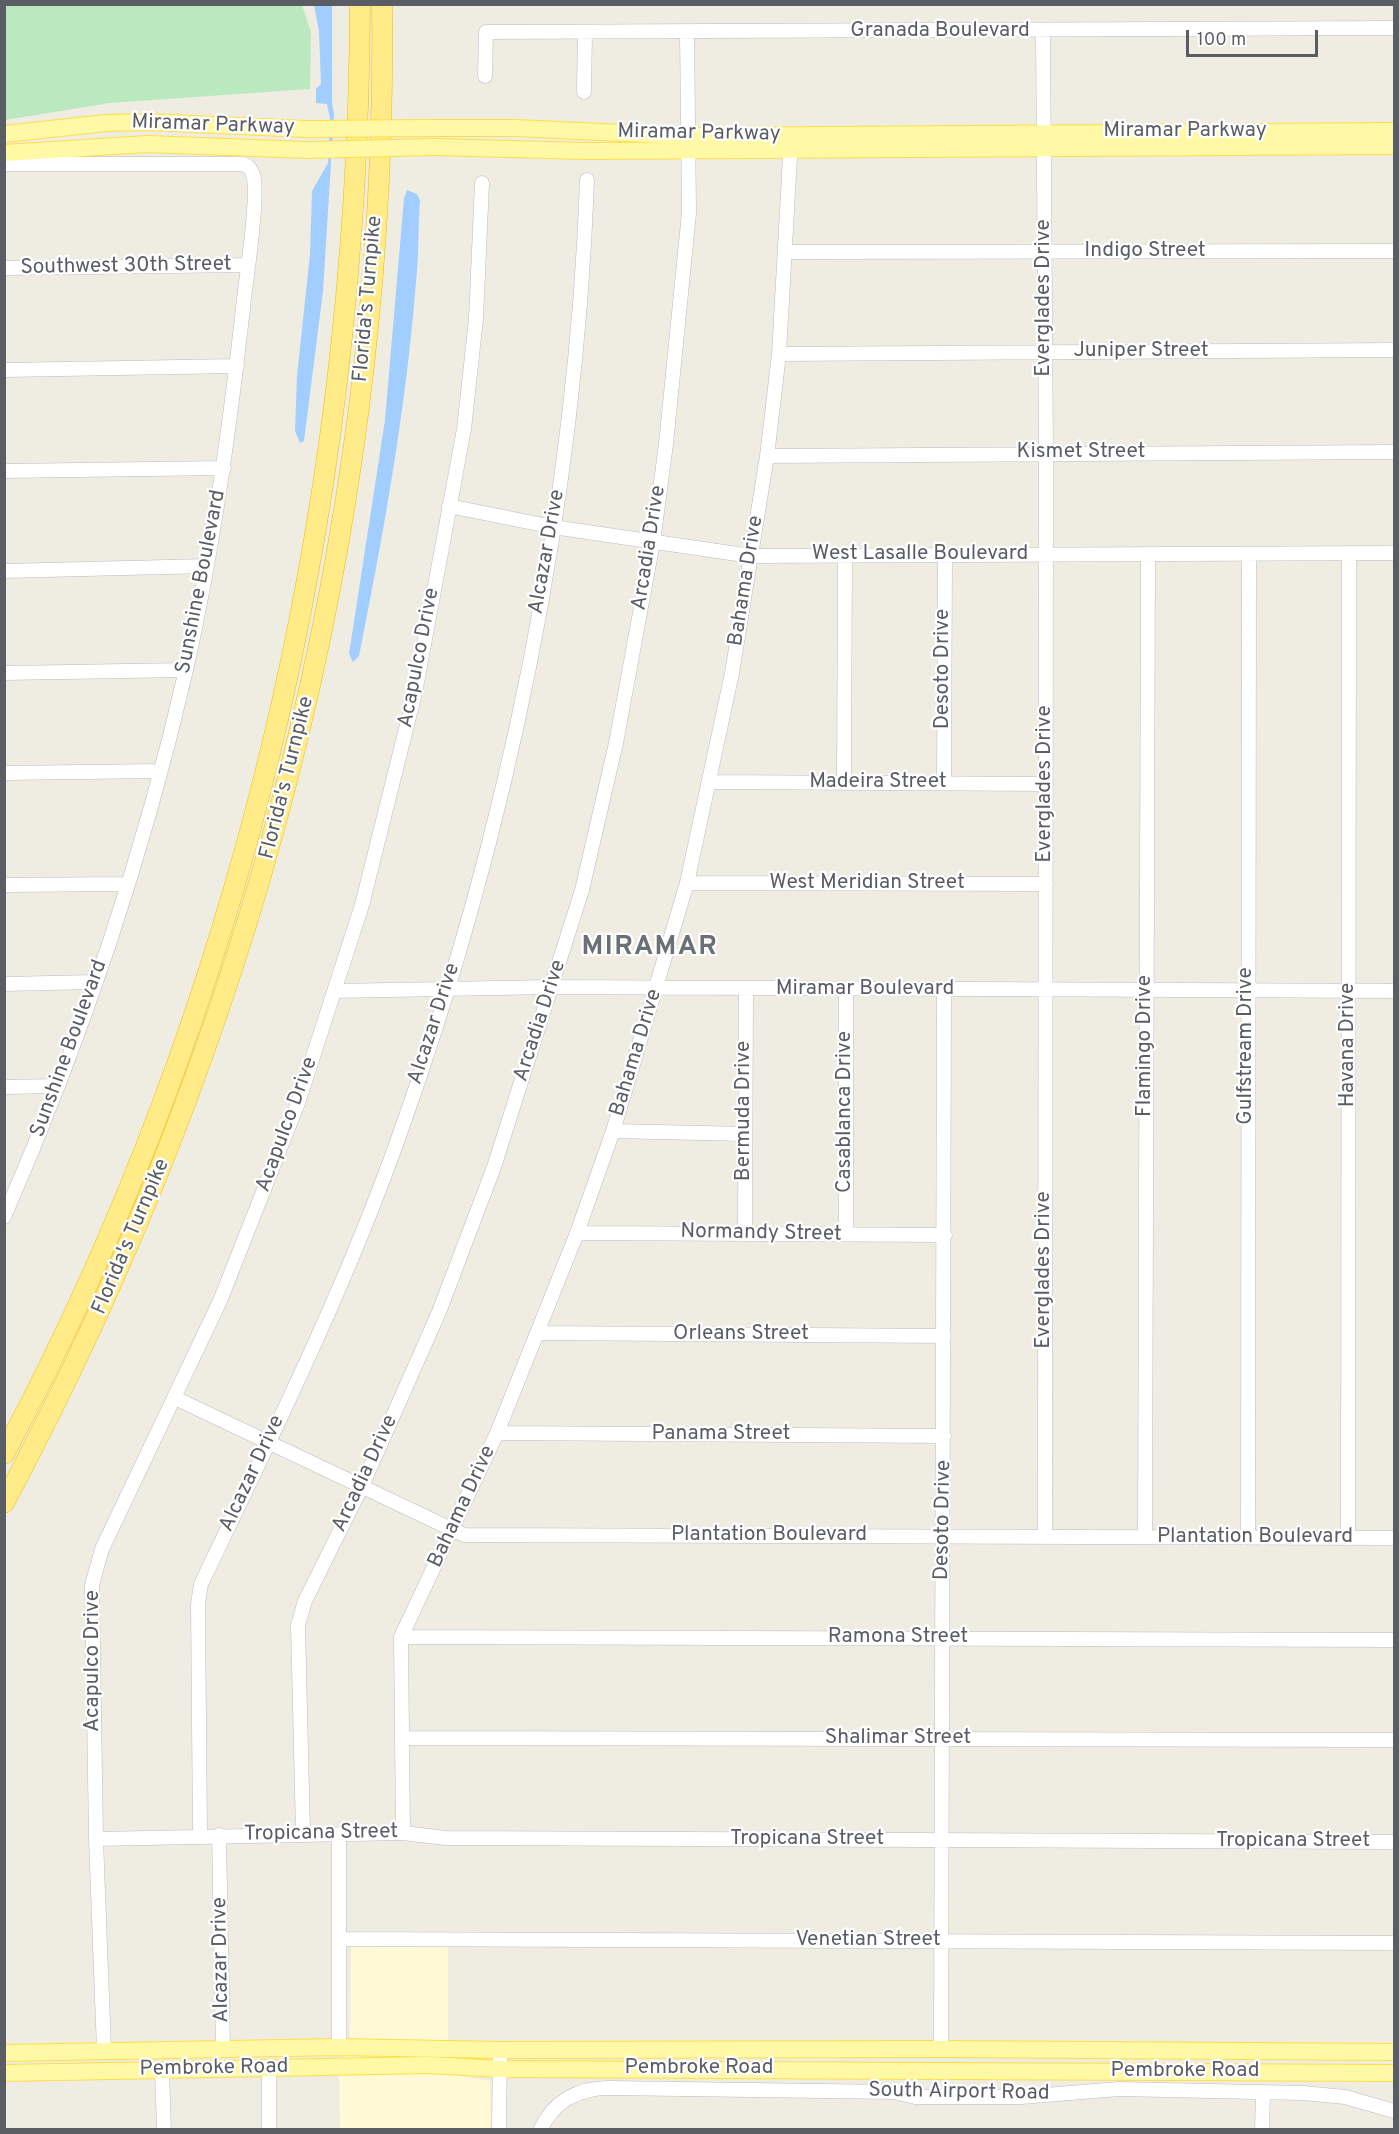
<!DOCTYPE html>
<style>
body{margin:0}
#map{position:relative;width:1399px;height:2134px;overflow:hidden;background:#efede2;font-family:Overpass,sans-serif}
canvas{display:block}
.frame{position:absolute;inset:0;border:6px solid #5a5e64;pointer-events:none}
.scale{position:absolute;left:1186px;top:30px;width:132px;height:27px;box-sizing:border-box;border:3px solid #5a5e64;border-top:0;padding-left:8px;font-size:18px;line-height:21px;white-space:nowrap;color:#5a5e64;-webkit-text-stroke:4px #fff;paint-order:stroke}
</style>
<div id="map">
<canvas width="1399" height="2134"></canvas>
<div class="frame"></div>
<div class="scale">100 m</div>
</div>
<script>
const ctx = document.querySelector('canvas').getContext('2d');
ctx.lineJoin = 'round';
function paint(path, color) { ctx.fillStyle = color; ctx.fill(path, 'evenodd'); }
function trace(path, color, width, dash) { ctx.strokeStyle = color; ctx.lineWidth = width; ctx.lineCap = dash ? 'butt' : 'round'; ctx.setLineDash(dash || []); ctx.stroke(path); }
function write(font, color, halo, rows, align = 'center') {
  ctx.font = font + ' Overpass,sans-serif'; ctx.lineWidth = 4.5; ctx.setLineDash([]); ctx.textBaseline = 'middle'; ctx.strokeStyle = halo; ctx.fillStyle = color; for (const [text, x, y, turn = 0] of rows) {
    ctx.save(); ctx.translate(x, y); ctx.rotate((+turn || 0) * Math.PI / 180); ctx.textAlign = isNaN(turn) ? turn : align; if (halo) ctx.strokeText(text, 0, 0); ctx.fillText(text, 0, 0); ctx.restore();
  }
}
paint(new Path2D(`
 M351,1946L448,1947V2074L490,2081L491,2129H340L339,2074L350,2041Z`), '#fff9d6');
paint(new Path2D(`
 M5,4L302,5L311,32L310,89L110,103L5,120Z`), '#bbe9bf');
paint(new Path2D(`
 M314,5H332V103L334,114L323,291L304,441L300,443L295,431L297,376L310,254L312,191L328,163L330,118L327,104L316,103V89L321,84L319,31Z
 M407,190L417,194L420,200C418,227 419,255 416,282C406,408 384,532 359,656L353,662L349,654L385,420L404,198Z`), '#a1ceff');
const minor = new Path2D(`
 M1043,31L1046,453L1045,1537
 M485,76L486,32L1394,28
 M584,92L585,34
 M4,164H243C249,166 251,169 253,175C259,192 248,268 245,290C231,418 214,545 186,670C143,857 81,1041 4,1217
 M787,252L1394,251
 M4,268L248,265
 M779,354L1394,350
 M4,370L237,366
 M767,456L1394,452
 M4,471L224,468
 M449,506L553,527L751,556L1394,553
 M4,571L207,566
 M4,673L186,670
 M4,773L160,771
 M710,782L1046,784
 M844,783L845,556
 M944,783L945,556
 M687,883L1046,884
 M4,885L128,884
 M4,984L96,982
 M335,991L552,987L1394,991
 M4,1087L57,1086
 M613,1131L745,1134
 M577,1233L945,1235
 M745,1233L746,989
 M846,1234V989
 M538,1333L944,1336
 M175,1398L464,1535L1394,1538
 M497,1433L944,1436
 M1145,1537L1148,554
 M1248,1537L1249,555
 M1348,1538L1349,553
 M401,1637L1394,1640
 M402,1738L1394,1740
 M303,1833L298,1625L305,1601L362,1486L439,1312L494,1167L582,890L616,743L653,542L666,444L689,213L687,32
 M403,1833L401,1637L497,1433L577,1233L613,1131L687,883L732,673L767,456L779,354L791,139
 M219,1835L223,2049
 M339,1835V2047
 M200,1836L198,1604L201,1584C271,1438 344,1291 398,1139C507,836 576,501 587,180
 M96,1839L403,1833L446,1838L1394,1842
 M341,1939L1394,1943
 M941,2049L944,991
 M104,2050L96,1839L92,1585L102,1549L220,1301L298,1103L362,905L415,693L464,429L476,319L482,183
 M269,2068V2130
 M162,2070L164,2130
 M499,2130L500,2050
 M540,2130C554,2101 578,2088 609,2088L894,2092L915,2097H1021L1119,2089L1303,2093L1345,2097L1394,2111
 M1262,2130L1263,2092`);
const major = new Path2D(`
 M434,128H515L688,136L1394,131
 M4,134L106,123L148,122L307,129
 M434,147L587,151L1394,146
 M4,153L147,144L306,150
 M4,2053L339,2047L500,2050L941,2049L1394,2052
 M4,2073L429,2065L500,2069L1394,2073`);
const highway = new Path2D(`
 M4,1454C242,1008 358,509 360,4
 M4,1503C250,1043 389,528 382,4`);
trace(minor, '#babcc2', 15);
trace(major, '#ffdd4a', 18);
trace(highway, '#f0bb00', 21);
trace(minor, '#fff', 14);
trace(major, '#fff9a6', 16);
trace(highway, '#ffec88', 20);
const majorBridge = new Path2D(`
 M307,129L434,128
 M306,150L434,147`);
trace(majorBridge, '#ffdd4a', 18, []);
trace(majorBridge, '#fff9a6', 16);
write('21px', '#5a5e64', '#fff', [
 ["Granada Boulevard",940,32],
 ["Miramar Parkway",213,126,2],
 ["Miramar Parkway",1185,132],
 ["Miramar Parkway",699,134,1],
 ["Indigo Street",1145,252],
 ["Southwest 30th Street",126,267,-1],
 ["Everglades Drive",1045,298,-90],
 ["Florida's Turnpike",369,299,-85],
 ["Juniper Street",1141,352],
 ["Kismet Street",1081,453],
 ["Arcadia Drive",650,548,-81],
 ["Alcazar Drive",548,552,-80],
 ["West Lasalle Boulevard",920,555],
 ["Bahama Drive",747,581,-81],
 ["Sunshine Boulevard",202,582,-79],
 ["Acapulco Drive",420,658,-79],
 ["Desoto Drive",944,669,-90],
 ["Florida's Turnpike",288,778,-76],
 ["Madeira Street",878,783],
 ["Everglades Drive",1046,784,-90],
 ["West Meridian Street",867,884],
 ["Miramar Boulevard",865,990],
 ["Arcadia Drive",541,1021,-72],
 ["Alcazar Drive",435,1024,-72],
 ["Havana Drive",1349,1045,-90],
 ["Flamingo Drive",1146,1046,-90],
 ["Gulfstream Drive",1247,1046,-90],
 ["Sunshine Boulevard",70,1049,-70],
 ["Bahama Drive",637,1053,-73],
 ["Bermuda Drive",745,1111,-90],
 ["Casablanca Drive",846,1112,-90],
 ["Acapulco Drive",288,1125,-70],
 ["Normandy Street",761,1234,1],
 ["Florida's Turnpike",132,1237,-67],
 ["Everglades Drive",1045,1270,-90],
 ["Orleans Street",741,1335],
 ["Panama Street",721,1435],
 ["Alcazar Drive",253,1474,-65],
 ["Arcadia Drive",366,1474,-65],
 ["Bahama Drive",463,1507,-65],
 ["Desoto Drive",944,1520,-89],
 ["Plantation Boulevard",769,1536],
 ["Plantation Boulevard",1255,1538],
 ["Ramona Street",898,1638],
 ["Acapulco Drive",94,1661,-90],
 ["Shalimar Street",898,1739],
 ["Tropicana Street",321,1834,-1],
 ["Tropicana Street",807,1840],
 ["Tropicana Street",1293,1842],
 ["Venetian Street",868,1941],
 ["Alcazar Drive",222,1960,-91],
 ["Pembroke Road",214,2069,-1],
 ["Pembroke Road",699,2069],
 ["Pembroke Road",1185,2072],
 ["South Airport Road",959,2093,1]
]);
ctx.letterSpacing = '1.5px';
write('bold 27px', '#6b7076', '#fff', [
 ["MIRAMAR",650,949]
]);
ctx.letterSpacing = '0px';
</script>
